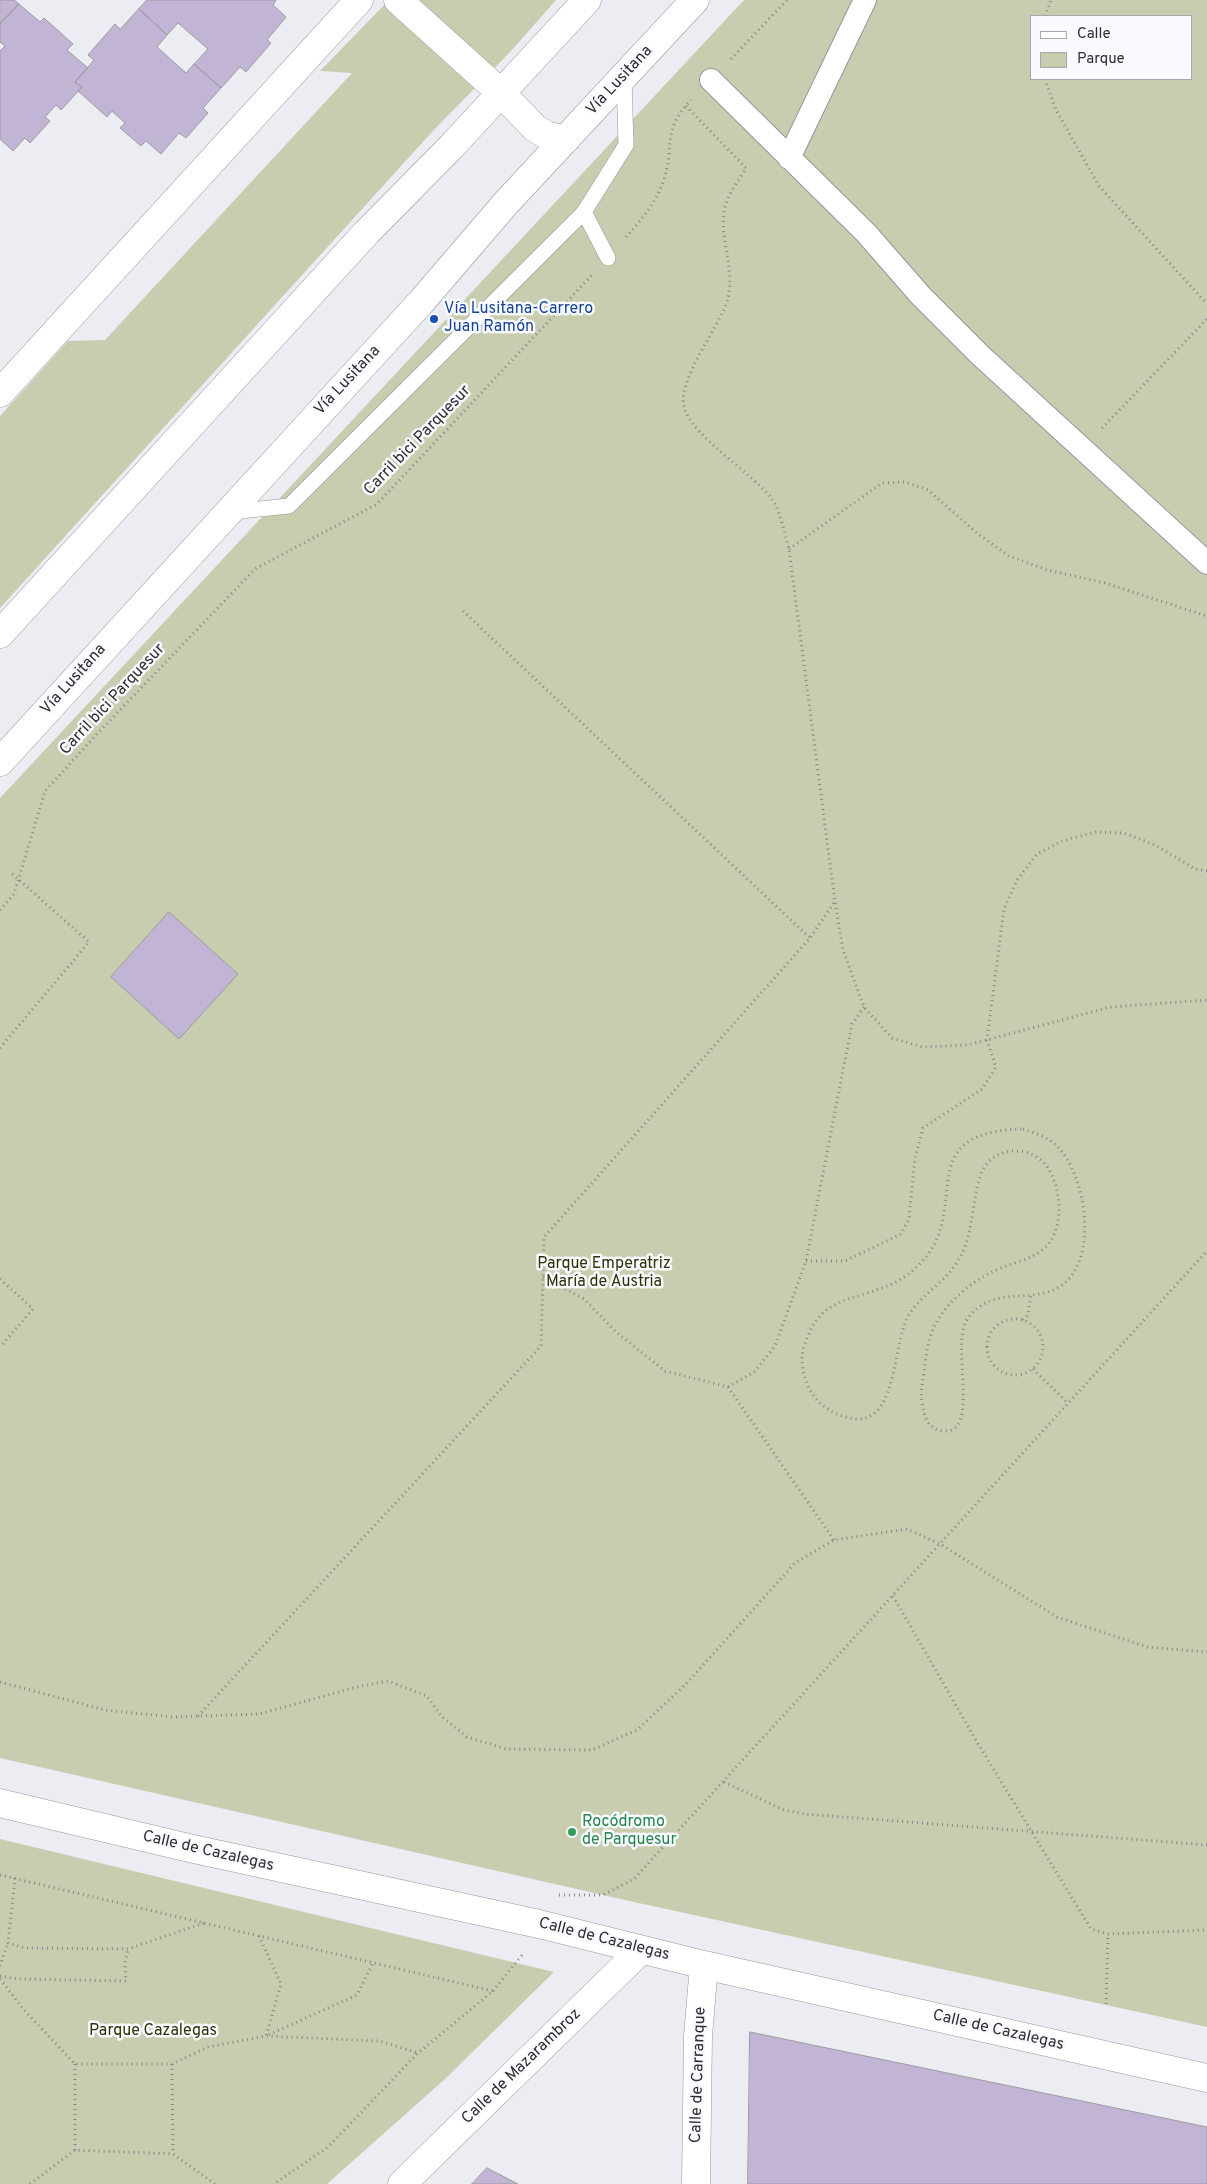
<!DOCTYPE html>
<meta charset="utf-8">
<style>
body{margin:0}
#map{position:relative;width:1207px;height:2184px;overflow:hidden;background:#ecedf3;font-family:Overpass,sans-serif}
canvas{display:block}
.legend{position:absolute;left:1030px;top:15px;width:162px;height:65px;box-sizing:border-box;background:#f9faff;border:1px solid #a7a8ac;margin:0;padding:6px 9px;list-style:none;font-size:15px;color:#2d2e30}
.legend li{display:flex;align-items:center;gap:10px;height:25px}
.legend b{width:25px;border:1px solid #a7a8ac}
</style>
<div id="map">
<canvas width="1207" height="2184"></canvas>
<ul class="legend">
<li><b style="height:6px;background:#fff"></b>Calle</li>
<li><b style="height:14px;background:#c8cdaf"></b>Parque</li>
</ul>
</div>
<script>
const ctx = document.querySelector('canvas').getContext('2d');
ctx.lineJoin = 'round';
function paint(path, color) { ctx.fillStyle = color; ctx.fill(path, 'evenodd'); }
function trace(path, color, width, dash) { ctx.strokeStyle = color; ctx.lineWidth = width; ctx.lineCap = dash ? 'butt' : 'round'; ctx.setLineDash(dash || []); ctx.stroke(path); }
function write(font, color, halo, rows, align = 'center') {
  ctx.font = font + ' Overpass,sans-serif'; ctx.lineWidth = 5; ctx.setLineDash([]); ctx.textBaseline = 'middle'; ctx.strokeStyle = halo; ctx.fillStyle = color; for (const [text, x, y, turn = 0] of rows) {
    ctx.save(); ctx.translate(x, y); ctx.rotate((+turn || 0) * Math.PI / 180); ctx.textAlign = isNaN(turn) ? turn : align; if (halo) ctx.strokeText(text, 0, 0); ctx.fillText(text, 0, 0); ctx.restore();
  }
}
paint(new Path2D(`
 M389,0H556L511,51L431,133L0,608V416L68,341L105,340L352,73L320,71Z
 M744,0H1207V2027L625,1900L0,1758V798ZM1031,16H1191V79H1031Z
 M0,1839L554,1972L445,2079L327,2184H0Z`), '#c8cdaf');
const building = new Path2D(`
 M0,0H14L19,4L0,24Z
 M147,0H276L273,5L286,17L267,40L271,43L246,72L240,67L221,88L194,64L208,49L178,23L167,35L139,9Z
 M19,4L40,22L44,18L73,44L67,50L88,68L75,82L82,87L61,110L56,105L45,117L50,121L30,143L25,138L13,151L0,139V51L5,46L0,42V24Z
 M139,9L167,35L157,47L186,73L194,64L221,88L203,108L208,113L186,138L179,133L161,154L146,141L141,146L120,128L125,123L112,111L107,117L78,91L82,87L75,82L94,60L88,55L115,24L120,29Z
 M169,912L238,974L179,1039L111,977Z
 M750,2032L1207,2127V2184H748Z
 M487,2168L518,2184H472Z`);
paint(building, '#c1b4d4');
trace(building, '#9d9ba0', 1);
const service = new Path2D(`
 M608,258L584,212L626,145L624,77
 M230,512L289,506L584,212`);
const pedestrian = new Path2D(`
 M711,80L866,233L921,296L980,355L1207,563
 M789,158L865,0`);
const minor = new Path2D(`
 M398,0L501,93L535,128L548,136L566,139
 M0,393L359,0
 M0,1803L189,1848L539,1924L704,1965L1207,2078
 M402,2184L641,1950
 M696,2184L698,2036L704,1965`);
const primary = new Path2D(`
 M0,634L367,232L451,147L587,0
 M0,762L421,302L506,203L695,0`);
trace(service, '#96969c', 16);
trace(pedestrian, '#96969c', 24);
trace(minor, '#96969c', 29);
trace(primary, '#96969c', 29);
trace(new Path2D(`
 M1045,16L1051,0
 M731,59L787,0
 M1045,79L1056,110L1099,186L1207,304
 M686,106L746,168C739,180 726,197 724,211C720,240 735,269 728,298C721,326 674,382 685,410C696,439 751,472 772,499C780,509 785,536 789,549L835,902L843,950L864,1007L892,1038L922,1047L968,1045L1110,1007L1207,1000
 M626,237C641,220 655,204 663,182C676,147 660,133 691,100
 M1102,428L1207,319
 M789,549L882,483L905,482L928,490L978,534L1009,556L1047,570L1105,583L1207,616
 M463,611L810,938
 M0,910L14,894L45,791L98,733L255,569L377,504L592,275
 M0,1048L89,942L10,872
 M1023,1129C1035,1133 1048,1137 1058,1147C1086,1176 1099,1258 1062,1285C1033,1306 995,1283 968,1318C949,1343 982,1435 943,1431C927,1429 924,1416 922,1402C920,1391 923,1382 924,1371C926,1356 928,1339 935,1325C946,1303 971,1282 992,1272C1013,1261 1041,1260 1053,1237C1063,1218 1060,1186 1048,1168C1030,1142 989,1146 980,1177C971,1205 974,1235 958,1261C946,1281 923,1294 910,1313C892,1340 899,1420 857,1419C844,1418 830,1412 821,1404C809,1393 803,1377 802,1361C801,1351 806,1341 810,1331C826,1297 859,1299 889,1285C903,1280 917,1268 926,1257C969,1203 912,1132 1023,1129Z
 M806,1261H845L901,1234L909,1219L915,1158L923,1128L982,1089L996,1067L987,1040L1004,909L1017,880L1037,854L1062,841L1096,832L1124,833L1155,845L1195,869L1207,871
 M543,1277L584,1299L616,1332L665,1371L728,1387L834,1540
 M0,1279L33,1309L0,1347
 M987 1347a28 28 0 1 1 56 0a28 28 0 1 1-56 0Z
 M1023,1320L1028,1315L1031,1294
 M1033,1369L1068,1403
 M728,1387L754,1372L775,1346L806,1261L852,1024L864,1007
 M893,1596L977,1742L1091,1929L1108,1934L1207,1930
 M0,1682L105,1710L173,1717L259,1714L357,1687L388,1681L427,1696L442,1717L467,1737L506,1749L592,1750L637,1730L686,1684L795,1563L834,1540L907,1529L940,1544L1057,1617L1147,1647L1207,1652
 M198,1716L541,1346L544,1237L810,938L834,903
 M724,1782L784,1810L805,1814L1207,1845
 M0,1875L493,1991L418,2053L328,2147L274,2184
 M15,1878L8,1943L25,1948L128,1949L204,1923
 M559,1895H603L634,1879L1207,1251
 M259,1936L281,1984L266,2036L357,1995L373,1963
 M0,1966L8,1943
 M0,1976L18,1979L126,1981L125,1963L128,1949
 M0,1979L25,2011L75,2064H172L208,2047L266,2036L380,2041L418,2053
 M493,1991L522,1955
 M1106,2004L1108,1934
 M75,2064V2150
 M172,2064L173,2154
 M30,2184L75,2150L173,2154L215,2184`), '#85868a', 3, [1, 4]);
trace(service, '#fff', 15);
trace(pedestrian, '#fff', 22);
trace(minor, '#fff', 28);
trace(primary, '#fff', 28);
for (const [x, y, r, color] of [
 [434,319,5,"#1a4fb4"],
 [572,1832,5,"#2e9e5b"]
]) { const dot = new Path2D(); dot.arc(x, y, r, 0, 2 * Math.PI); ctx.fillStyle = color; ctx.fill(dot); trace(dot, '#f9faff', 2); }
write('16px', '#2d2e30', '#f9faff', [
 ["Vía Lusitana",620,81,-47],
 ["Vía Lusitana",348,381,-47],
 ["Carril bici Parquesur",418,441,-46],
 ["Vía Lusitana",74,680,-48],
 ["Carril bici Parquesur",113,700,-47],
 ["Calle de Cazalegas",208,1852,13],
 ["Calle de Cazalegas",604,1940,14],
 ["Calle de Cazalegas",998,2031,13],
 ["Calle de Mazarambroz",522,2067,-44],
 ["Calle de Carranque",699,2075,-88]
]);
write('16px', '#164399', '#f9faff', [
 ["Vía Lusitana-Carrero",444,310],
 ["Juan Ramón",444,328]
], 'left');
write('16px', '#2d3207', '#f9faff', [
 ["Parque Emperatriz",604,1265],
 ["María de Austria",604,1283],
 ["Parque Cazalegas",153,2032]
]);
write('16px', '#27864d', '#f9faff', [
 ["Rocódromo",582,1823],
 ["de Parquesur",582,1841]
], 'left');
</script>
